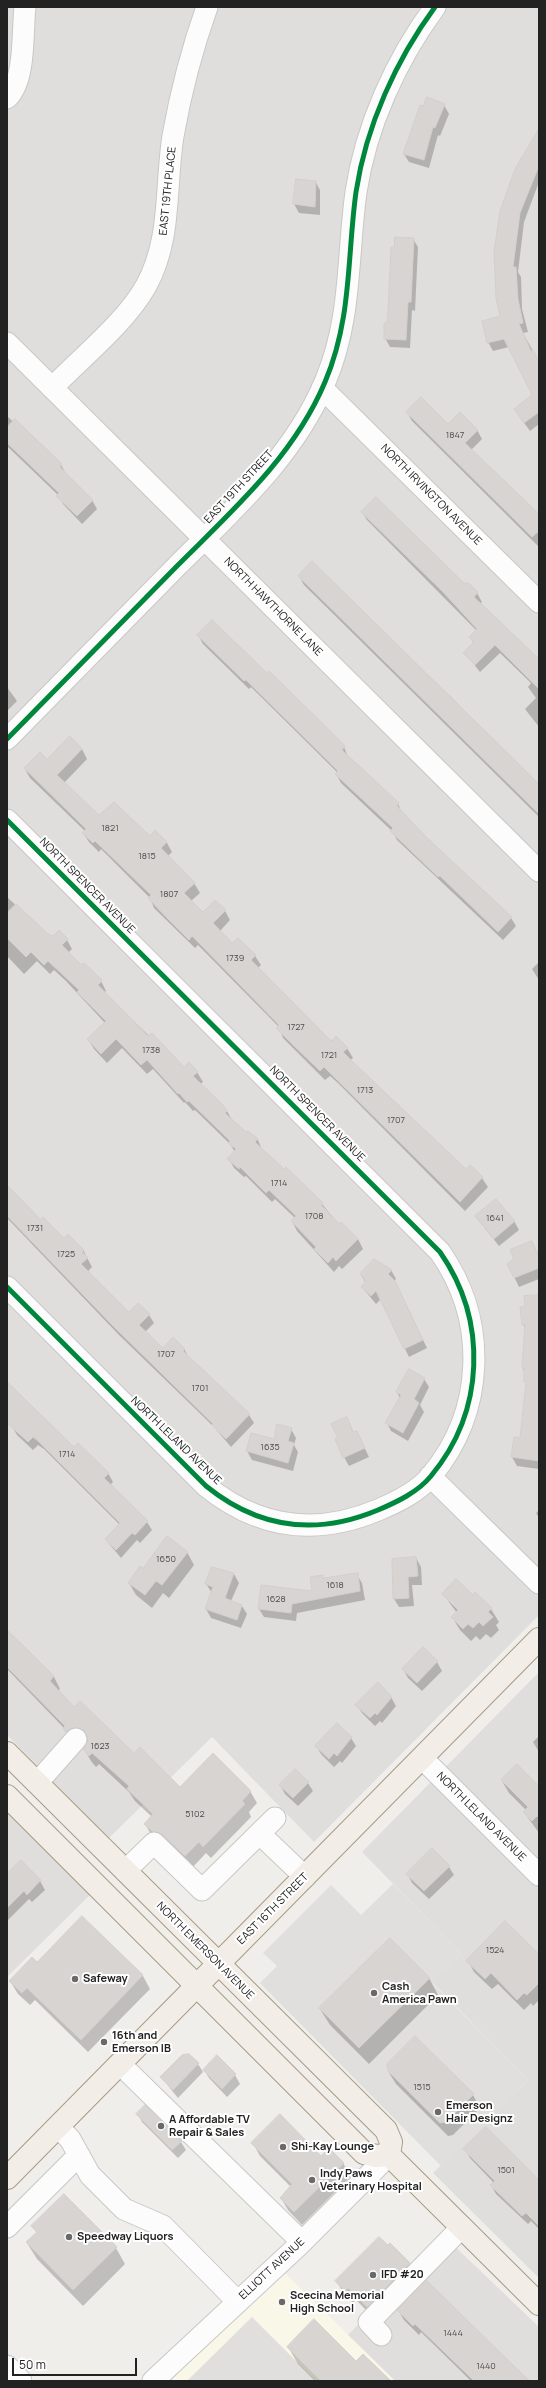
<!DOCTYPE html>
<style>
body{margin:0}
#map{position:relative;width:546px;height:2388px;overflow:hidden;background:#f0eeeb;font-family:Manrope,sans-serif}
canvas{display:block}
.frame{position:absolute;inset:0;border:8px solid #222;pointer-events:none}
.scale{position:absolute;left:12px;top:2358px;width:125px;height:18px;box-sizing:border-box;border:2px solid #222;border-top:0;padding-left:5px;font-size:12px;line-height:14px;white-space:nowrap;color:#222;-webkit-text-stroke:3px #fff;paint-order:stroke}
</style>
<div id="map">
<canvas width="546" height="2388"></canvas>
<div class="frame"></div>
<div class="scale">50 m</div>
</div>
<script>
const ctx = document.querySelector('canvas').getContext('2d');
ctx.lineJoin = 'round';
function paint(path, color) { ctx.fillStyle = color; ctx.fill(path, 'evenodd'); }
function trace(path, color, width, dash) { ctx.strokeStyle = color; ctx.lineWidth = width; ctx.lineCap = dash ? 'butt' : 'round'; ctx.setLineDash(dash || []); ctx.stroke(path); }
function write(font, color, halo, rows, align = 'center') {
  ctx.font = font + ' Manrope,sans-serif'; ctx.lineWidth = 4; ctx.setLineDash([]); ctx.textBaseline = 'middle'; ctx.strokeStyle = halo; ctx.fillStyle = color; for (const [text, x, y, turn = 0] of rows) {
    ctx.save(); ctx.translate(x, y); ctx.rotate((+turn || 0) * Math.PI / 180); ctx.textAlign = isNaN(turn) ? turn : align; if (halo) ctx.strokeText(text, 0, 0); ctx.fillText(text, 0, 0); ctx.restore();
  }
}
paint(new Path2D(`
 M7,7H539V1615L314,1842L212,1737L109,1838L7,1735Z
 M539,1672V2278L433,2173L528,2080L433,1983L462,1954L362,1852Z
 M7,1809L92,1893L7,1977Z
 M445,2237L539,2327V2381H395L348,2335Z`), '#dfdedc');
paint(new Path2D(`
 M281,2269L395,2381H171Z`), '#f8f7e8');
paint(new Path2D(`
 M393,1884L462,1954L433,1984L528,2080L441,2166L260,1983L277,1966L263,1953L331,1885L361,1915Z
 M252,2317L316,2381H187Z`), '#e0dfde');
paint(new Path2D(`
 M444,105L449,114L440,136L438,135L429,168L409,162L404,154Z
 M539,144V182L524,222L518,272L521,277L522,309L528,332L523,333L539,362V424L530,431L520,417L534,395L509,347L493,351L488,342L502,317L497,297Z
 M315,181L320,190V215L299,213L294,204Z
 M413,239L418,247L415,311L412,310L410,348L390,347L385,338Z
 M407,412L448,426L477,430L482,439L471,450L539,517V547L412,421Z
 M7,416L61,465L66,474L92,500L97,509L82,524L63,504L58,495L7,446Z
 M362,512L465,585L467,583L477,593L482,602L480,604L539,660V727L525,709L536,698L528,687L531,683L500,653L480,672L465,653L474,644L470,637L477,631L367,520Z
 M299,576L447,697L449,695L466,713L539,787V817L304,585Z
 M198,635L344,747L348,757L398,804L402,813L425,837L511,918L516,926L503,940L397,840L392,831L341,783L336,774L338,773L251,687L249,689L203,644Z
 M7,687L17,701L7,711Z
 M70,738L82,749L87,759L64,783L99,817L150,837L155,832L167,843L172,852L168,856L194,883L200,893L191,901L203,914L225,911L230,920L220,931L232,944L238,939L255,956L261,965L258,968L329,1039L347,1048L353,1058L350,1060L466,1171L482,1178L488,1187L465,1211L338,1083L330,1076L325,1080L283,1038L279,1027L198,945L195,948L154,908L150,898L101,849L99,852L89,842L83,833L85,831L30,778L25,769L47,761Z
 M7,897L48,935L67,940L72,949L68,953L81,967L100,979L106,991L104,993L184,1069L197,1072L203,1082L200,1084L227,1111L232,1120L246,1134L248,1132L258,1140L262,1150L322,1204L339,1225L358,1239L363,1249L342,1269L339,1266L334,1272L297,1231L292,1221L295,1218L275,1199L272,1202L246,1176L244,1177L234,1168L229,1159L235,1152L230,1144L195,1110L193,1111L185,1102L184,1103L153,1069L147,1074L122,1048L107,1063L94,1049L88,1039L105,1023L66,981L54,970L50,974L37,961L24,974L7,956Z
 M539,962V980L532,969Z
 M7,1186L41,1221L64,1240L83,1250L92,1267L87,1272L129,1314L149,1315L154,1323L145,1332L163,1350L184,1349L189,1358L249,1415L254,1423L231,1447L214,1427L119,1335L7,1218Z
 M476,1217L514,1221L519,1230L499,1246Z
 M532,1242L539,1256V1279L519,1287L508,1264Z
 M391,1270L396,1279L394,1281L427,1348L409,1357L381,1299L376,1304L362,1287L366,1283L361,1275Z
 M539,1296V1469L517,1466L512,1457L521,1439L527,1385L523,1368L526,1330L523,1324L526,1307Z
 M424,1379L429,1387L420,1405L424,1412L408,1441L391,1431L387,1423L400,1398L397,1392Z
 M7,1382L74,1448L108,1473L113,1482L110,1485L147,1522L152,1530L140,1543L137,1540L121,1558L106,1540L120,1525L44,1449L38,1445L33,1450L17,1435L7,1417Z
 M346,1418L354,1433L357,1432L369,1457L349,1466L344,1457L339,1438Z
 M291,1429L296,1438L294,1445L298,1452L293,1471L252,1460L247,1451L275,1440Z
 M539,1510V1518L536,1513Z
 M187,1552L194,1565L169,1598L163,1593L152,1608L136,1595L129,1583L143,1570Z
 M416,1558L421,1567L422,1585H412L414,1606L399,1607L394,1599Z
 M212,1568L234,1574L239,1583L231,1601L242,1606L247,1614L241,1628L211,1618L206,1609L212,1593L206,1584Z
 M357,1575L362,1583L365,1600L297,1613L296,1621L264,1617L259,1609L313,1592L322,1576L324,1579Z
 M443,1594L473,1596L475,1594L491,1609L499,1622L496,1625L499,1630L491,1638L486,1634L480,1640L476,1636L471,1641L460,1630L452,1617L457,1613Z
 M11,1635L54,1677L60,1689L58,1691L74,1708L134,1754L180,1788L250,1791L257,1803L249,1812L251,1817L211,1858L206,1853L192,1868L152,1836L145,1824L152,1817L135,1801L129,1792L99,1764L96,1767L91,1761L84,1749L89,1741L71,1740L64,1728L7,1669V1638Z
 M437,1662L442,1671L422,1691L408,1678L403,1669Z
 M391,1697L396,1706L382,1723L380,1721L375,1726L362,1713L357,1705Z
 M539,1736V1752L533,1742Z
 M351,1738L356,1746L342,1763L340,1761L334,1767L321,1754L316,1746Z
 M502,1781L539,1788V1833L524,1812L526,1810L509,1793Z
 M308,1783L313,1791L298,1806L285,1794L280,1785Z
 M21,1862L40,1881L45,1890L32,1902L29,1899L7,1921V1874Z
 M449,1867L454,1875L429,1899L412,1883L408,1875Z
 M82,1917L143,1976L150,1989L88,2052L35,2000L30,2005L18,1994L10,1981L37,1963Z
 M539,1956V2000L533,2006L531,2003L524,2010L498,1984L492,1989L474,1972L468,1961Z
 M429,1978L438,1995L369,2064L330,2025L320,2009Z
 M198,2064L203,2072L178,2098L161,2077Z
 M204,2070L235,2075L240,2084L227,2097L209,2078Z
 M388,2071L473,2095L480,2108L453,2135L448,2136L396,2084Z
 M138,2114L181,2142L186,2150L178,2158L142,2122Z
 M253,2143L343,2163L351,2176L302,2225L288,2210L281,2198L291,2187L260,2156Z
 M465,2149L539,2182V2229L531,2221L528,2224L496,2194L491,2185L494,2183L470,2158Z
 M33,2226L116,2248L125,2264L83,2306L37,2259L27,2243L37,2234Z
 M409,2264L416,2277L375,2319L356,2300L353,2303L344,2294L337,2282Z
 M398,2310L528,2381H471L421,2332L419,2335L404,2320Z
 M288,2347L389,2381H315L298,2364Z`), '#0003');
const building = new Path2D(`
 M427,97L445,104L435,128L433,127L424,160L403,154L420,105L423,106Z
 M539,129V166L520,213L513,267H516L518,299L523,323L519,324L531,351L533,350L539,362V412L524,423L514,409L532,395L504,339L487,343L482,321L500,316L496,298L494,252L500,211L515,169Z
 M296,179L316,181L315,207L293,204Z
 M395,237L414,238L411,302H408L406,340L384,339V323H387L388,313L391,247H394Z
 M421,397L448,424L460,412L478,430L465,443L539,514V531L532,537L406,412Z
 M15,419L62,464L60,467L93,500L77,516L56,496L59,493L7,443V427Z
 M376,497L465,584L467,582L478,592L474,597L539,659V689L495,645L475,665L463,653L474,642L469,637L477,629L443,592L361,512Z
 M312,561L539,784V814L298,576Z
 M212,620L267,673L269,671L320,721L345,746L342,750L399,803L397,806L426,837L512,917L498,932L440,876L438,877L411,851L390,831L393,828L335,774L338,771L246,680L244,681L197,635Z
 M70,736L82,749L57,775L99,815L114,802L150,836L155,830L167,842L161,848L195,883L184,893L203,912L215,900L226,910L213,923L232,943L238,938L256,955L251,960L329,1039L332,1041L336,1036L348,1048L343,1052L355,1064L466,1169L470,1165L483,1177L460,1202L331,1074L324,1067L320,1071L295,1047L276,1028L279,1025L192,936L189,940L165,916L148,898L151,895L95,841L93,843L82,833L86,829L24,768L40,752L47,759Z
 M16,904L48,934L53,936L59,930L68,939L62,945L81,965L84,963L101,979L102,981L98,985L148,1036L152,1033L184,1067L189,1062L198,1072L193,1076L223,1105L227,1111L225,1113L246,1132L248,1131L258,1139L255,1142L284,1169L286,1167L323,1203L321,1205L339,1224L341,1222L358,1239L336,1261L333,1257L328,1263L314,1249L316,1247L291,1221L296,1216L269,1190L266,1193L240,1167L239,1169L227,1159L236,1149L228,1143L230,1141L189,1101L187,1102L179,1093L178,1094L147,1060L141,1065L116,1039L101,1054L87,1039L106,1021L77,992L79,990L48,961L44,965L31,952L26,957L7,938V913Z
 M7,1185L41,1220L43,1217L64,1238L68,1234L84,1250L82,1252L88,1258L81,1264L129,1312L138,1303L150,1314L139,1325L163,1348L173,1337L185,1349L183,1351L250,1414L226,1439L212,1425L213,1424L113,1326L7,1216Z
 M496,1199L515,1221L494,1239L475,1216Z
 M532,1241L539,1257V1268L514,1278L507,1264L514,1259L510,1250Z
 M374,1259L392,1270L388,1274L395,1281L423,1340L404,1349L376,1291L371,1296L361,1287L366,1281L360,1274Z
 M539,1295V1461L511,1457L514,1437L520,1438L526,1382H524V1368H522L525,1324L522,1325L520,1307L525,1306L524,1296Z
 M409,1369L425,1378L414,1399L419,1403L403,1433L385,1423L401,1395L396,1392Z
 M7,1382L74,1447L78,1443L109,1473L104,1478L148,1521L135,1535L132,1533L116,1550L105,1539L120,1523L38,1441L33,1437L28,1442L7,1423Z
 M347,1417L353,1432L357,1431L365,1448L343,1458L335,1439L338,1438L331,1424Z
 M277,1424L292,1428L288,1441L294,1443L288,1463L246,1451L251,1433L274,1439Z
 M167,1536L188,1552L162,1585L156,1581L145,1595L128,1583L140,1566L143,1568Z
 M416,1557L418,1576L408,1577L409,1598L393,1599L392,1559Z
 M212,1567L234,1573L225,1598L242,1605L237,1620L205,1609L213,1587L205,1584Z
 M358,1573L360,1591L292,1604L291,1613L258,1609L261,1585L312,1591L310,1577L323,1575V1578Z
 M456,1579L473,1595L475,1592L492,1608L488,1612L493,1617L483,1626L479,1622L473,1628L468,1624L463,1629L451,1617L458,1610L442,1594Z
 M7,1630L54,1676L50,1681L74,1707L80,1701L134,1753L140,1747L180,1787L213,1753L251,1791L242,1801L245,1804L203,1847L199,1842L185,1856L162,1834L152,1831L144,1824L153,1814L127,1789L129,1786L92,1753L89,1756L83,1749L88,1741L84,1730L73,1728L66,1732L63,1728L65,1726L7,1667Z
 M423,1647L438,1661L417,1683L402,1669Z
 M378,1682L392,1697L377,1715L375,1713L370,1718L355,1705Z
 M337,1723L352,1737L337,1756L334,1753L329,1759L315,1746Z
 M517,1764L539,1786V1818L537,1816L532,1821L523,1812L528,1807L501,1780Z
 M295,1769L309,1782L293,1798L279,1785Z
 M432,1848L450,1866L424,1891L406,1874Z
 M21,1860L41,1880L27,1895L24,1891L7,1908V1874Z
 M82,1916L143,1975L81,2040L27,1988L22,1993L9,1981L32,1957L37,1962Z
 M505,1921L539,1954V1983L527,1995L524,1993L517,2000L491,1973L485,1979L466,1961Z
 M390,1938L430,1978L359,2048L319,2008Z
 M415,2036L474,2094L446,2122L440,2123L388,2071L387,2064Z
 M189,2054L199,2063L173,2090L160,2077L182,2055Z
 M217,2055L236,2074L222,2089L203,2070Z
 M145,2105L182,2141L172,2150L136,2114Z
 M280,2114L321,2156L329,2148L344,2163L294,2212L280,2198L292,2184L251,2143Z
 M486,2127L539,2180V2226L526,2213L522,2216L490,2185L495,2181L463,2149Z
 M64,2194L117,2247L73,2290L26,2242L37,2232L31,2226Z
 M379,2237L388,2245L390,2243L410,2263L367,2307L348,2288L345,2291L335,2281Z
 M426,2280L516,2368L530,2381H474L415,2324L413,2326L397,2310Z
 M314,2319L356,2361L363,2354L391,2381H321L287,2347Z`);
paint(building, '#d7d4d2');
trace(building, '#d3d0cc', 1);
const minor = new Path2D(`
 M7,98C26,80 22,33 25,7
 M7,343L539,871
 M52,388C81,358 126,322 146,286C172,239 165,186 173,136C181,91 192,49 207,7
 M322,388L539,602
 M7,739C64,681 120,624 177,566C233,510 294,456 325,382C352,319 347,257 356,192C366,126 396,60 435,7
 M7,820L440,1252C488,1321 485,1411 431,1476C418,1492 397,1502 378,1510C316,1536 259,1529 206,1486L7,1287
 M430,1476L539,1583
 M422,1758L539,1875
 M37,1783L76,1739
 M260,1834L305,1877
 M125,1871L154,1843L202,1890L275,1818
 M120,2064L302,2242
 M58,2127L70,2139L90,2175L124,2209L163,2226L238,2302
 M7,2227L79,2155
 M381,2335L369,2322L462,2227
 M7,2366L21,2381
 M153,2381L299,2245L389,2155`);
const major = new Path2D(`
 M7,1753L386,2130L391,2142L389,2155
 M7,1796L364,2153L376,2156L389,2155
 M389,2155L539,2304
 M7,2178L539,1639`);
trace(minor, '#c9c8c7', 23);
trace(major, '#a79c86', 24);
trace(minor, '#fdfcfc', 21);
trace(major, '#f3ede7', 22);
trace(new Path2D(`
 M7,739C64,681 120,624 177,566C233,510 294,456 325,382C352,319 347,257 356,192C366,126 396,60 435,7
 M7,820L440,1252C488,1321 485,1411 431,1476C418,1492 397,1502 378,1510C316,1536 259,1529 206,1486L7,1287`), '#00873e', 5);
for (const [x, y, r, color] of [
 [75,1979,4,"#6a6968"],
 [374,1993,4,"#6a6968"],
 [104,2042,4,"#6a6968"],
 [438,2112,4,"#6a6968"],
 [161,2126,4,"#6a6968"],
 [283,2147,4,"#6a6968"],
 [312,2180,4,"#6a6968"],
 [69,2237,4,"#6a6968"],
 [373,2275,4,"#6a6968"],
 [282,2302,4,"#6a6968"]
]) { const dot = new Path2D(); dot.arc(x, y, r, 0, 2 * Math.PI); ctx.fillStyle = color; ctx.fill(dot); trace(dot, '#fff', 1.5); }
write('9px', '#4f4e4e', null, [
 ["1847",455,435],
 ["1821",110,828],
 ["1815",147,856],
 ["1807",169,894],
 ["1739",235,958],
 ["1727",296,1027],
 ["1738",151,1050],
 ["1721",329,1055],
 ["1713",365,1090],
 ["1707",396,1120],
 ["1714",279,1183],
 ["1708",314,1216],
 ["1641",495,1218],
 ["1731",35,1228],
 ["1725",66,1254],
 ["1707",166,1354],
 ["1701",200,1388],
 ["1635",270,1447],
 ["1714",67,1454],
 ["1650",166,1559],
 ["1618",335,1585],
 ["1628",276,1599],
 ["1623",100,1746],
 ["5102",195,1814],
 ["1524",495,1950],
 ["1515",422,2087],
 ["1501",506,2170],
 ["1444",453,2333],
 ["1440",486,2366]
]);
write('11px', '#222', '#fff', [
 ["EAST 19TH PLACE",168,191,-84],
 ["EAST 19TH STREET",239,487,-47],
 ["NORTH IRVINGTON AVENUE",431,495,45],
 ["NORTH HAWTHORNE LANE",273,607,45],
 ["NORTH SPENCER AVENUE",87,886,45],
 ["NORTH SPENCER AVENUE",317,1114,45],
 ["NORTH LELAND AVENUE",176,1441,44],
 ["NORTH LELAND AVENUE",481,1817,45],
 ["EAST 16TH STREET",273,1909,-45],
 ["NORTH EMERSON AVENUE",205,1951,45],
 ["ELLIOTT AVENUE",272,2269,-43]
]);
write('bold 11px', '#222', '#fff', [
 ["Safeway",83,1979],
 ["Cash",382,1987],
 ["America Pawn",382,2000],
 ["16th and",112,2036],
 ["Emerson IB",112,2049],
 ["Emerson",446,2106],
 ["Hair Designz",446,2119],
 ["A Affordable TV",169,2120],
 ["Repair & Sales",169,2133],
 ["Shi-Kay Lounge",291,2147],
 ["Indy Paws",320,2174],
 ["Veterinary Hospital",320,2187],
 ["Speedway Liquors",77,2237],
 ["IFD #20",381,2275],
 ["Scecina Memorial",290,2296],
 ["High School",290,2309]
], 'left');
</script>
